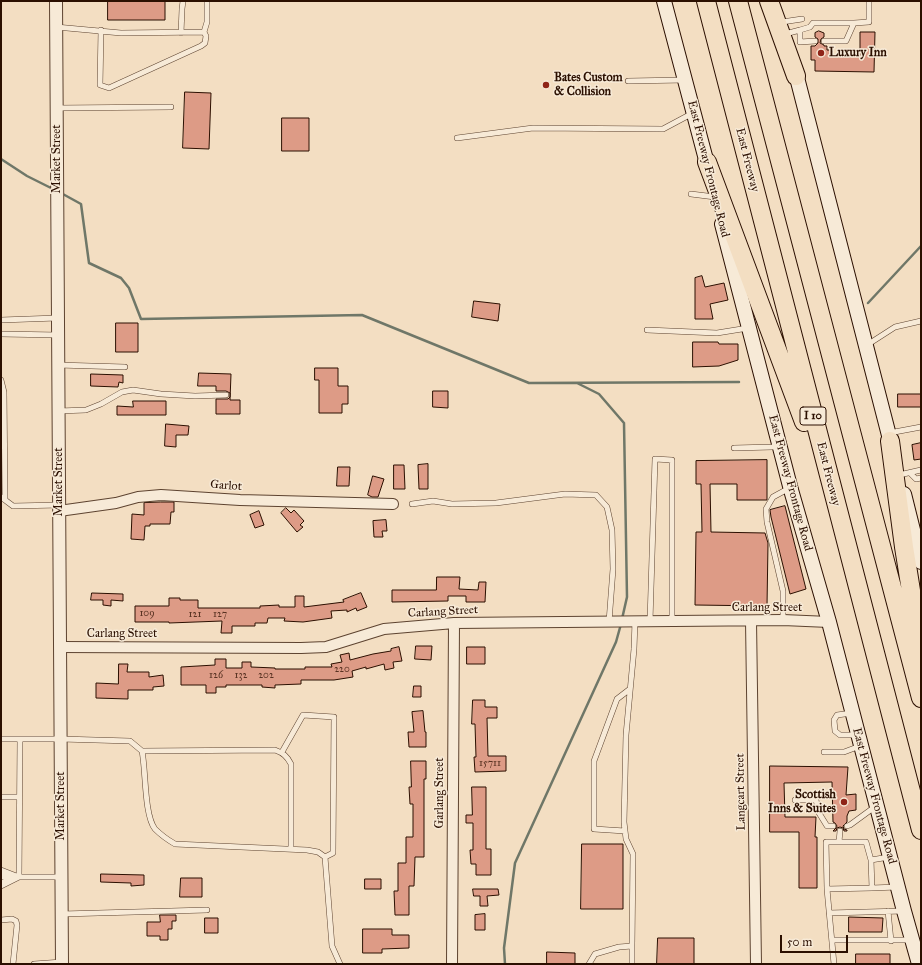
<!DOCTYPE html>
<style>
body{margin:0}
#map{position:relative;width:922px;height:965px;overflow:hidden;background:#f3dec2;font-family:"IM FELL Great Primer",serif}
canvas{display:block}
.frame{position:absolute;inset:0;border:2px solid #2b0f00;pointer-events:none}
.scale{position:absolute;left:780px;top:935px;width:68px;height:18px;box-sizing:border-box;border:2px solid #2b0f00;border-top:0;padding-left:5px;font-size:12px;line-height:14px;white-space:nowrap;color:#2b0f00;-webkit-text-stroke:3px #f7ead7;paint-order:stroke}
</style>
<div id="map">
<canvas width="922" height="965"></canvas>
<div class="frame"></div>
<div class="scale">50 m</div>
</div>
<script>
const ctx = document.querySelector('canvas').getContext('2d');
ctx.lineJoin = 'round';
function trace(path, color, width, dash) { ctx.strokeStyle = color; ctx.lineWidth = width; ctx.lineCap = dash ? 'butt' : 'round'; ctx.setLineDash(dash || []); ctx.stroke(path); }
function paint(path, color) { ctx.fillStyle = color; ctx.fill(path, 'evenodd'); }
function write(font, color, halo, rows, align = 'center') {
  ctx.font = font + ' "IM FELL Great Primer",serif'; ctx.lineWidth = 3; ctx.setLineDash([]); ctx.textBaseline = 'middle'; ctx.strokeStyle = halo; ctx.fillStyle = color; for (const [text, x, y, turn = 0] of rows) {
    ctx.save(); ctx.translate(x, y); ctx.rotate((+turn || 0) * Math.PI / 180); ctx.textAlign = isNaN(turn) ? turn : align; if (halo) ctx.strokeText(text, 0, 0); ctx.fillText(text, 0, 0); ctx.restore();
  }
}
trace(new Path2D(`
 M1,159L27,176L53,189
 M61,193L81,204L89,263L121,278L129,288L141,319L362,315L529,383L739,382
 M868,303L921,246
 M577,383L599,394L624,423L627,597L622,619
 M505,964L504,948L515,863L616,642L621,624`), '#6f7768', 2.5);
const building = new Path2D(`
 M108,1H165V20H108Z
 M819,31L824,33V37L821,39L820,43L824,45V46H827V50H831V56H860V32H875L874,72L815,71V60H811V46H815L818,43V39L815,37V33Z
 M185,92L211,93L209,149L183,148Z
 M282,118H309V151H282Z
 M702,276L705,287L724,283L728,300L710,304L713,319H695V278Z
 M474,301L500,304L498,321L472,317Z
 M116,323H138V352H116Z
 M693,342H718L719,344H738V360L719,366L693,367Z
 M315,368H338V386H348V404H342V413H319V380H315Z
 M199,373L231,374L230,400H240V414H216V399H228L230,397V393L226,391H216V386H198Z
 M91,374L123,375V383L119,382L118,387L91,386Z
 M433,391H448V408L433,407Z
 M898,394H921V407H898Z
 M133,401H166V415H117V406L133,407Z
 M166,424L189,426L188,435H176V447L165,446Z
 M921,443V459L914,460L912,445Z
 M767,460V500H737V484H710L711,532L765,533L768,543L767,606L695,605L696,532H702L701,484H696V461Z
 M428,464V489H419L418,465Z
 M394,465H404L405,489H394Z
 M338,467H350L349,486H337Z
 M373,476L384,479L378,497H372L368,495Z
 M161,502H174V512H171L170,524H150V526H145L144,540L131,539L132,514L144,515V503Z
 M785,506L806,589L790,594L771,517L770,510Z
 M286,508L291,513L294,510L304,521L300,525L303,527L297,532L281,513Z
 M259,511L264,525L255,528L250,515Z
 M386,520L387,531H382L383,537H374L373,521Z
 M437,577H460L459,589L478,590L479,582H486L485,602H466V596H448V601L392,602V590H436Z
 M92,593L123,594V601L111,600V606L103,605V600H91Z
 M361,593L367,607L357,611L356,608L347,612V610L331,611L332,618L303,622L284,621L285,618H268L267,623H255V626H232V633H221L222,621L169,623V622H135V606H169V598H180V600H198V608H260V606L279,605V607H295V596H304V607L344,602L343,600Z
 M416,646H432L431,660L415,659Z
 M399,647L402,661L393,662L394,668L385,670L384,664L366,669V667L352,671L353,677L334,680H301V684L275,685V688L262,687V685H226V687H216V693H206V685H181V667L215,665V659H226V668H242V662H251V667L275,668V669H305V667H332L331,664L342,662L340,655L349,653L350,660L373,654L391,651V649Z
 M467,647H485V664H467Z
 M119,664H128L127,672H149V677L163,675L164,686L153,687V690H128V699L96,698V683L118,684Z
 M414,686H421V697H413Z
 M473,700H485V707H497V718H487L488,756H506V771L475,772L474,757H476L475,724H472Z
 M423,711L425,732H426V747H409L408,732H414L412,712Z
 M411,761H426V779H424V857H415L414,886H409V915H395L394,891H398V863H406V837H413V804H410L409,787H411Z
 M770,766L848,767L846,795L856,794V810L849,811L847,816V822L843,826L844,829L847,830V831H844L843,828L840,827L837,828L836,831H833L836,828L837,826L835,823L833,822L832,782L784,783L785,817H816L815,837H817V888H799V832H770Z
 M472,787H486V849H491V875H476V864H471L470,850H473V823H466V815H472Z
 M582,844H623V909H581Z
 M101,874L144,875V885L131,886V883L101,882Z
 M181,878H202V897H180Z
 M365,879H381V889H365Z
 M473,889H498L499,895L487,896L488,906H480V896H474Z
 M485,914V930H475V915Z
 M160,915H176V921H172V929H168V940H160V936H147V922H160Z
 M849,917L883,918L882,932H849Z
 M205,918H218V933H205Z
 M363,929H392V935H409V948L382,949V953H363Z
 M658,938H694V964H657Z
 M547,952L575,953V964H547Z
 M856,954H890V964H856Z`);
paint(building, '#dd9b86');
trace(building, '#2b0f00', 1);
const service = new Path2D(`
 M782,22L802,19
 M56,27L121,33L204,32
 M101,30L100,85L109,88L201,46L205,43L206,36L204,32L207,22V1
 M800,30L810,27L813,23H854
 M181,33L182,9L183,1
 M785,34L800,30V42L815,41
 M824,41H846L854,23L869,22V1
 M628,81L684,80
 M57,108L171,107
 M457,138L533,128L663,129L693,113
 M691,194L715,197
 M1,320L57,318
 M647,330L717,333L748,328
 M1,334L58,335
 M867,345L895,327L921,321
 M58,365L125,367
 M1,380L4,392L5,499
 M59,411L86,410L101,404L122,392L133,390L161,394L195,396L226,395
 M889,433L921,427
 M734,448L772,447L779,446
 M910,473L916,479L921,478
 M899,475L921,470
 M1,497L13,506L59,505
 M412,504L433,501L452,504L496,503L565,494L596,495L607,507L612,530L613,569L609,622
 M783,620V591L767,522L766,509L773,497L784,491L790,490
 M650,621L655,459L672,460V621
 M852,713L837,715L834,720L835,731L840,735H857
 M1,739H61L130,741L142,751C146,770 144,815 155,829C161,835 168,840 175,844L307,850L318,852L325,857L332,946L340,964
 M20,739L19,877H61
 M142,751L275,750C283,753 287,756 291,764V849
 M282,752L303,715L334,717L333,853L325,857
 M824,752H844L860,746
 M1,797H19
 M795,800H816L819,813L827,826H833
 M847,826L850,825L876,806
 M625,831L594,829V761L617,699L630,689
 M839,842L840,831
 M871,860L872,888L897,887
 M1,870L19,877L1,872
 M1,877H11
 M1,883L19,877L1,886
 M827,889L872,888
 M888,911L891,941
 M829,913L903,911
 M62,914L207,910
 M1,920L12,919L16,921L17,925L13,964
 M832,940H911
 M34,964L62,962
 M589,964L595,954L619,947L632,946L633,854L626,839L624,822L626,735L634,649L635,621
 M632,964V946
 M834,964L827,889L826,842H866L871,860L889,857`);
const minor = new Path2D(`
 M59,511L116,503L138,497L161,495L240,500L393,504
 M751,621L756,964
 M60,647L301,648L326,647L384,629L454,623L783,620L829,622
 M452,964L454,623`);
const tertiary = new Path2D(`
 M56,1L62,964`);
const secondary = new Path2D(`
 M664,1L709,171
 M794,66L893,451
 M722,224L791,490L829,622L904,911L919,964
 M904,494L921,562`);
const motorway = new Path2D(`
 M706,1L921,830
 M738,1L921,698
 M769,1L796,76
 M707,162L804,422
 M890,441L904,547L921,653`);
trace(service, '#5d4330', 6);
trace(minor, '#5d4330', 12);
trace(tertiary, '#5d4330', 14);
trace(secondary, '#2b0f00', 16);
trace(motorway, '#2b0f00', 20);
trace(service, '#f7ead7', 5);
trace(minor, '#f7ead7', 10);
trace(tertiary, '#f7ead7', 12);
trace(secondary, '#f7ead7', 14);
trace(motorway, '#f3dec2', 18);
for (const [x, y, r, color] of [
 [821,53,4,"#8f2418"],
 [546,85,4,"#8f2418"],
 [844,802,4,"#8f2418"]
]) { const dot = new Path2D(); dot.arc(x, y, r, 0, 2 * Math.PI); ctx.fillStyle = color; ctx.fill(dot); trace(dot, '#f7ead7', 1.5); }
write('10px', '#583222', null, [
 ["109",147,614],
 ["121",195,615],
 ["127",220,615],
 ["220",342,670],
 ["126",216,676],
 ["132",241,676],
 ["202",266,676],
 ["15711",490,764]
]);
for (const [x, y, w] of [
 [813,416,26]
]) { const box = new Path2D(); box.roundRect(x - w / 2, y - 9, w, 18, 3); ctx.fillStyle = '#f7ead7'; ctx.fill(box); trace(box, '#2b0f00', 1); }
write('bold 11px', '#2b0f00', null, [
 ["I 10",813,416]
]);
write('bold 12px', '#2b0f00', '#f7ead7', [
 ["Luxury Inn",829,53],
 ["Bates Custom",554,78],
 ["& Collision",554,92],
 ["Scottish",836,795,"right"],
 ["Inns & Suites",836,809,"right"]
], 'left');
write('12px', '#2b0f00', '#f7ead7', [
 ["Market Street",57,159,-90],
 ["East Freeway",747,160,76],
 ["East Freeway Frontage Road",708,169,76],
 ["East Freeway",828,474,76],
 ["Market Street",59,482,-90],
 ["East Freeway Frontage Road",790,483,75],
 ["Garlot",226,486,4],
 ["Carlang Street",767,608],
 ["Carlang Street",443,612,-3],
 ["Carlang Street",122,634],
 ["Langcart Street",741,792,-91],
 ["Garlang Street",440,793,-90],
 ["East Freeway Frontage Road",874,796,75],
 ["Market Street",61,806,-90]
]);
</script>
